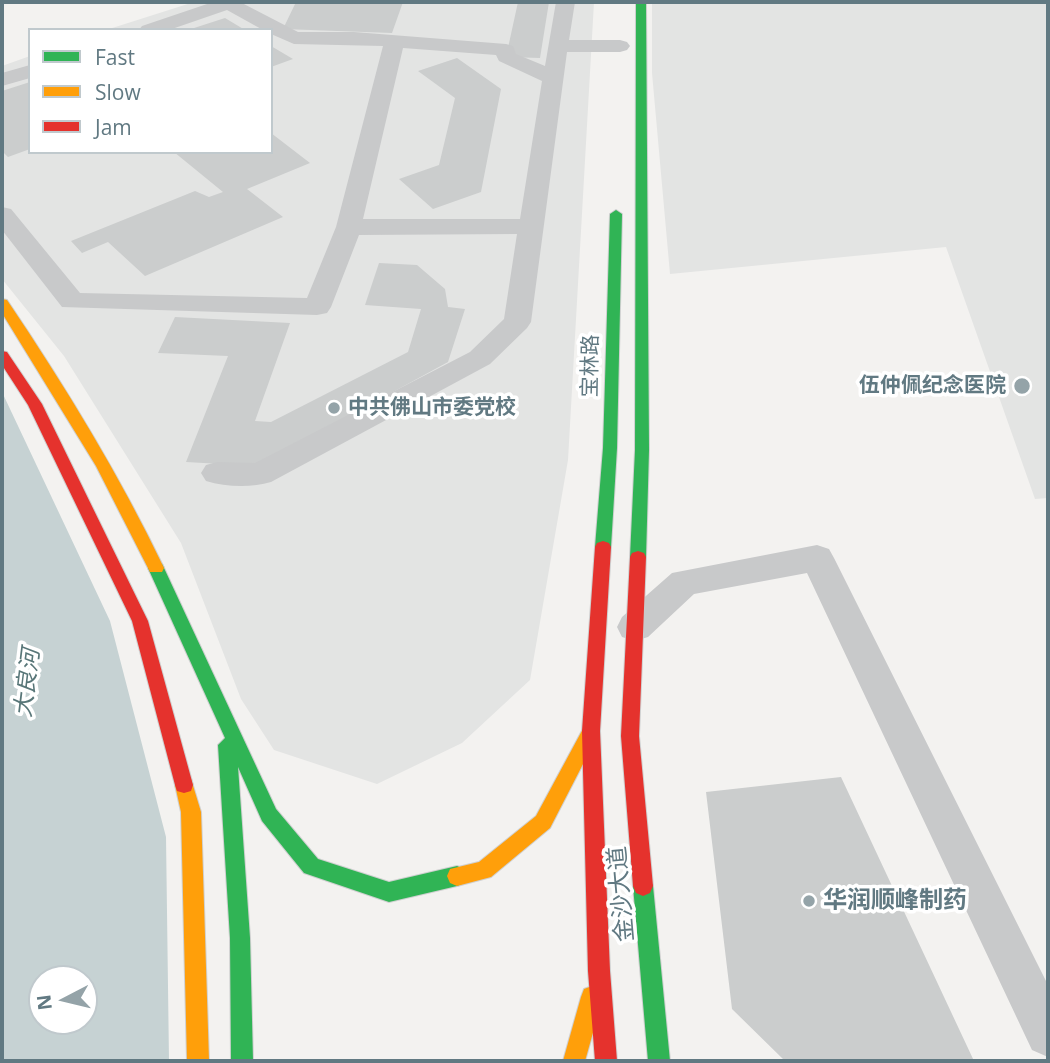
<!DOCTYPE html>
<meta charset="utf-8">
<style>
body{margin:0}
#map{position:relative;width:1050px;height:1063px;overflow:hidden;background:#f3f2f0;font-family:"Open Sans",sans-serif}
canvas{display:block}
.frame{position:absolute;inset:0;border:4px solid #617982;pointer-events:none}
.legend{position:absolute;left:28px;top:28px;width:245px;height:126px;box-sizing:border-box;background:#fff;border:2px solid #c0c9cd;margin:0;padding:9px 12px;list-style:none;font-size:21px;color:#617982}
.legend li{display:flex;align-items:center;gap:14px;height:35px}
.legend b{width:35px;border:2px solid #c0c9cd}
.north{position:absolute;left:28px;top:965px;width:70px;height:70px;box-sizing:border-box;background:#fff;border:2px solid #c0c9cd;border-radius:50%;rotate:263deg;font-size:19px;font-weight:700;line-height:28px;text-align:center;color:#617982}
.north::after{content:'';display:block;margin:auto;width:24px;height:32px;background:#94a3a8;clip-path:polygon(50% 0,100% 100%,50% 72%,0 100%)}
</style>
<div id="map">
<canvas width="1050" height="1063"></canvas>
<div class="frame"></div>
<ul class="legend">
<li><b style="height:9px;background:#30b455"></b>Fast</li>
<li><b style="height:9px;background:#ff9f0a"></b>Slow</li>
<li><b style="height:9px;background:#e5322d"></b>Jam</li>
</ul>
<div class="north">N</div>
</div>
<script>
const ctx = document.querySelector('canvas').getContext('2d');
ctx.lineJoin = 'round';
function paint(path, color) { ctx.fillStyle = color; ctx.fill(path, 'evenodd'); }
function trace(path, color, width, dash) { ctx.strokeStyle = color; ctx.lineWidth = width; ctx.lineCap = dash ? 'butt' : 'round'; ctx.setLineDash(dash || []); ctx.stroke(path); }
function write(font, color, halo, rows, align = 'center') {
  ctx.font = font + ' "Open Sans","Noto Sans SC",sans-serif'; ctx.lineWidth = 7; ctx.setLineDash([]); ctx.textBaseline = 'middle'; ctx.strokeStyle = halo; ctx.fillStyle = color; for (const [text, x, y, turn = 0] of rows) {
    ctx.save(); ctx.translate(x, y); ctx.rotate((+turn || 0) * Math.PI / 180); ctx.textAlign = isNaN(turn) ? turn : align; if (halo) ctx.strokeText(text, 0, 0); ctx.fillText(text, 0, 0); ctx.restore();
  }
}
paint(new Path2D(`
 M194,2H594L568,460L530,680L462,743L377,784L274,750L241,699L181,543L64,356L2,279V66L30,56V152H271V30H106Z
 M652,2H1048V498L1035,499L946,247L670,274L652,73Z`), '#e3e4e3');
paint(new Path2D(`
 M2,392L110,621L166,837L169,1061H2ZM42,979H84V1021H42Z`), '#c6d2d3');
paint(new Path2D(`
 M296,2H403L392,33L283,29Z
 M518,2H549L540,58L506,57Z
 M225,18L245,30H192L191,29Z
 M271,46L293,59L271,67Z
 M457,58L501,89L481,192L433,209L399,179L439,165L455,98L418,71Z
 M30,82V149L8,157L2,151V91Z
 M271,133L310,163L247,189L283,217L145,276L108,242L82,253L71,241L195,191L209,197L223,192L174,152H271Z
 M379,263L417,265L445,289L448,307L465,309L448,362L257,466L186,462L228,356L158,353L175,317L290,323L255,421L271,422L408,352L421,309L365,305Z
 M841,777L974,1061H785L732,1009L706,792Z`), '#cbcdcd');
const fast = new Path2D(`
 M636,2H646L649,450L646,557L644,561H632L630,557L635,450Z
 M616,210L622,214L617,448L611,547L609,551H597L595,547L603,448L610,214Z
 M156,562L162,564L164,568L276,809L318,859L389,882L457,866L464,869L467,876L464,883L457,886L389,902L304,873L262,821L238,767L250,938L253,1061H231L230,938L218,745L225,738L148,568L150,564Z
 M643,876L650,879L653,886L670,1061H648L633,886L636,879Z`);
const slow = new Path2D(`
 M2,299L7,300C65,386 119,474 164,568L162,572H150L96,466L2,313Z
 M590,725L596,727L599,733L550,828L491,877L457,886L450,883L447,876L450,869L479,862L536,816L584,727Z
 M184,777L191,779L201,812L209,1061H187L181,812L175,785L177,779Z
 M592,986L600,989L603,997L585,1061H563L581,997L584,989Z`);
const jam = new Path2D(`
 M2,351L7,352L42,404L148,621L193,785L191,791L184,793L177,791L175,785L132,621L28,405L2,365Z
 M603,541L609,543L611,547L600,731L610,971L617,1061H595L588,971L582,731L595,547L597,543Z
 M638,551L644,553L646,557L639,736L653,886L650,893L643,896L636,893L633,886L621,736L630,557L632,553Z`);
trace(fast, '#cfd0d0', 2);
trace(slow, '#cfd0d0', 2);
trace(jam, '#cfd0d0', 2);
paint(new Path2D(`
 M213,2H240L298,32H354L506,44L513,46L516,54L545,66L556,2H575L569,40H620L627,42L630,46L627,50L620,52H567L531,322L527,328L490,364L271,482C251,488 226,487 206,481L201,473L206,465L217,462L255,463L470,352L504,319L517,234L359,235L331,307L327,313L317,315L62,307L2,230V207L11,209L80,293L307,298L336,227L383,46L294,44L271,34V30H263L227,10L169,30H139L142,26ZM403,48L496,55L499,61L542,81L520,219H363Z
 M30,65V78L2,86V73Z
 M817,545L829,549L834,558L1048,985V1057L1032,1050L807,573L694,594L648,637L635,641L622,637L617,627L622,617L672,573Z`), '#c8c9ca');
paint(fast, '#30b455');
paint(slow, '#ff9f0a');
paint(jam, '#e5322d');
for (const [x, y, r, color] of [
 [1022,386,9,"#94a3a8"],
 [334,408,7,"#94a3a8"],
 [809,901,7,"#94a3a8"]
]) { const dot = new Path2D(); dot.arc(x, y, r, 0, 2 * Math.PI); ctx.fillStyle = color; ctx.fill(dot); trace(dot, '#fff', 2.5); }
write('21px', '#617982', '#fff', [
 ["宝林路",591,366,-89]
]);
write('bold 21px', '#617982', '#fff', [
 ["伍仲佩纪念医院",1006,386],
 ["中共佛山市委党校",348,408,"left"]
], 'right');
write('italic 23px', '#587678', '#fff', [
 ["大良河",28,683,-83]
]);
write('24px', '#617982', '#fff', [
 ["金沙大道",622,894,-95]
]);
write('bold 24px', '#617982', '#fff', [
 ["华润顺峰制药",823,901]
], 'left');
</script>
